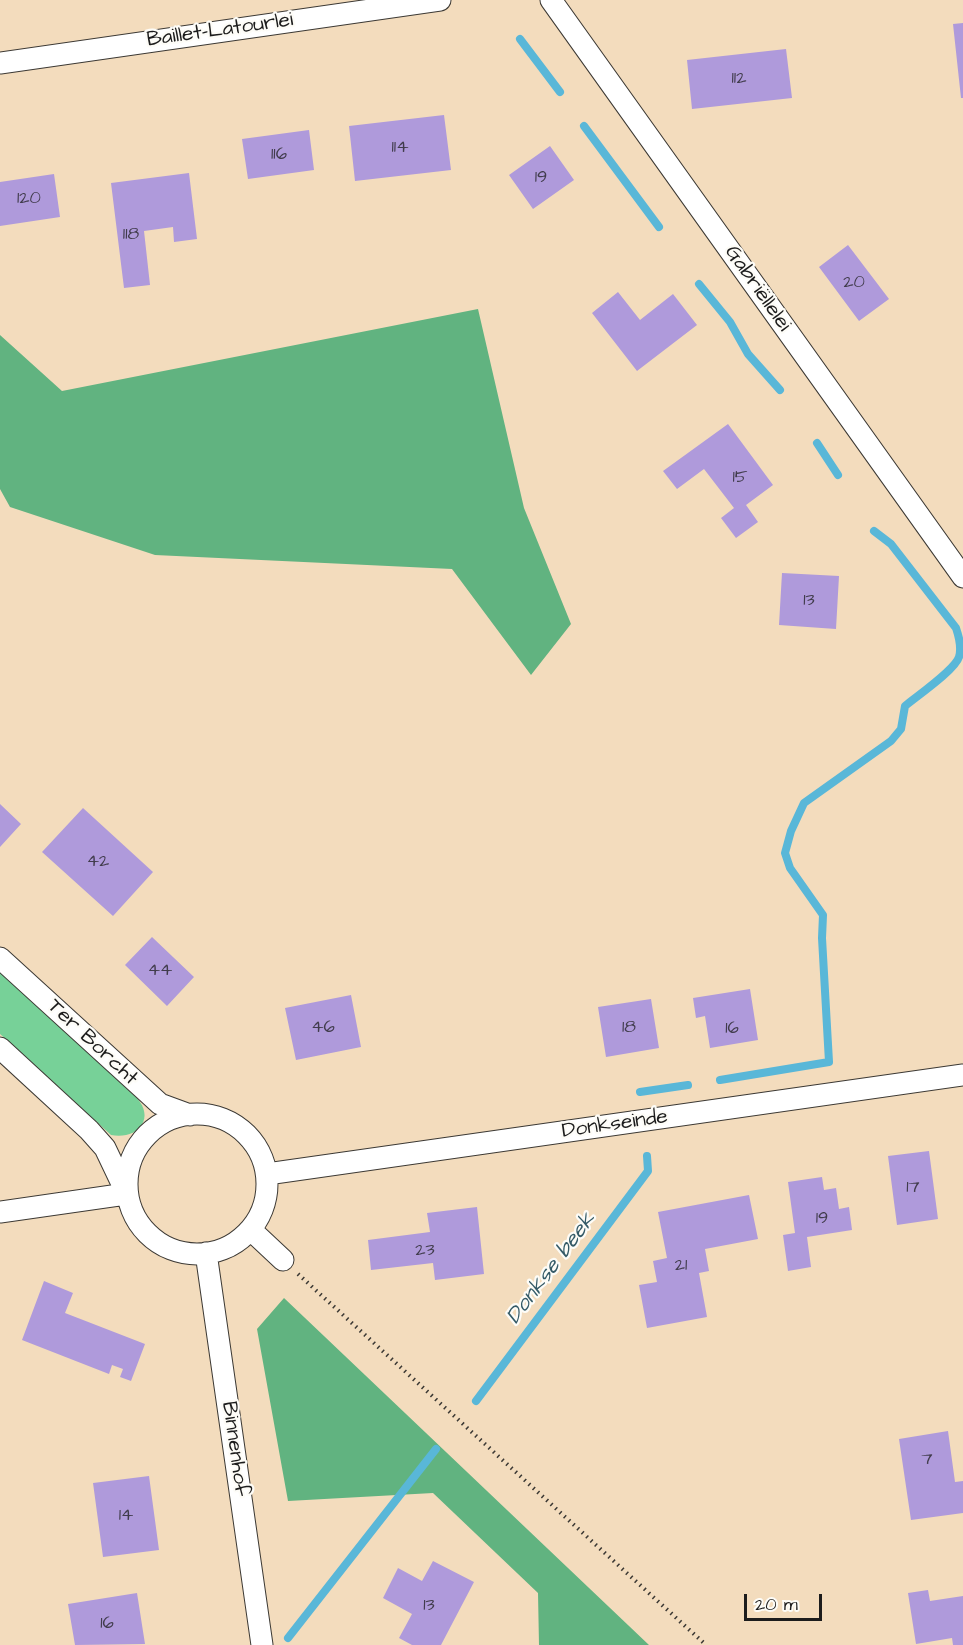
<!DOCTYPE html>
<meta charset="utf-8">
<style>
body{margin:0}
#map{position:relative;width:963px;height:1645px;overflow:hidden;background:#f3dcbd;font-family:"Architects Daughter",sans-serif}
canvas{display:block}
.scale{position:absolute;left:744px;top:1594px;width:78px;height:27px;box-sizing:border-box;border:3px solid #1c1c1c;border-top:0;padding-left:8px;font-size:18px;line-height:21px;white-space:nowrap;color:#1c1c1c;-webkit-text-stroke:4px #fdfcf7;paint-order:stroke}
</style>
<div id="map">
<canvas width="963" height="1645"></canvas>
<div class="scale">20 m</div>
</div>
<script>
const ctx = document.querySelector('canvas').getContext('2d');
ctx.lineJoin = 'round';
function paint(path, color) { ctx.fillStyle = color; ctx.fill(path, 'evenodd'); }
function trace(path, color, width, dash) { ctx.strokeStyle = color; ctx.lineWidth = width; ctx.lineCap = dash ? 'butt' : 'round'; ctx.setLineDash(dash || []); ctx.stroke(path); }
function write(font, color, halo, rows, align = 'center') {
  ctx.font = font + ' "Architects Daughter",sans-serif'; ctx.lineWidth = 4.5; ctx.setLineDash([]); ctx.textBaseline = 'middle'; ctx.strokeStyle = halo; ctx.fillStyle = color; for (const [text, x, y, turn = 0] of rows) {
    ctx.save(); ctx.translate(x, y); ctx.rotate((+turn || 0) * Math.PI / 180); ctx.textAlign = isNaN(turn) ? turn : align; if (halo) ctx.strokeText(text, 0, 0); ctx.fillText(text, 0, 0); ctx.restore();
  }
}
paint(new Path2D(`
 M0,972L137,1098C156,1120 136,1140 111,1135L0,1034Z`), '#77d198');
paint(new Path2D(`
 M478,309L524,508L571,624L531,675L452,569L155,555L10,507L0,489V335L62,391Z
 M284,1298L649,1645H539L538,1593L433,1493L288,1501L257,1329Z`), '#61b380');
trace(new Path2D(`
 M520,39L560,92
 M584,126L659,227
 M699,284L730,322L748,354L780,390
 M817,443L838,475
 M720,1080L829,1062L822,938L823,915L790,868L785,853L791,831L804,803L891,741L901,729L905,706C917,696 955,670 959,657C962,647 959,637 956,628L891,544L874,531
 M640,1092L688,1085
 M476,1401L648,1171L647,1156
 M288,1638L436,1449`), '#59b7d8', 8);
paint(new Path2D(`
 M963,23V98H961L953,24Z
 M786,49L792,98L692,109L687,60Z
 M444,115L451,170L355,181L349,126Z
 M309,130L314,170L248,179L242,139Z
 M550,146L574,180L533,209L509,175Z
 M189,173L197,239L174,242L173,227L144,231L150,285L124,288L111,183Z
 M54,174L60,217L0,226V182Z
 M848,245L889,299L859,321L819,267Z
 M618,292L640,320L673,294L697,325L637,371L592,313Z
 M728,424L773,485L746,505L758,522L736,538L721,518L734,508L704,469L677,489L663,471Z
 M782,573L839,576L836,629L779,625Z
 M0,804L21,824L0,847Z
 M83,808L153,872L113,916L42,852Z
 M152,937L194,977L167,1006L125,965Z
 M750,989L758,1040L710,1048L705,1016L696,1018L693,998Z
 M351,995L361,1047L296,1060L285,1008Z
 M651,999L659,1048L606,1057L598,1007Z
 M929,1151L938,1219L897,1225L888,1156Z
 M822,1177L824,1190L836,1188L839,1209L849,1207L852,1230L807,1237L811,1267L788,1271L783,1235L795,1233L788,1182Z
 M749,1195L758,1239L705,1249L709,1271L699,1273L707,1317L647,1328L639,1285L657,1282L653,1261L667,1258L658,1212Z
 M477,1207L484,1274L435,1280L433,1263L371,1270L368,1240L430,1232L427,1213Z
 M44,1281L73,1293L65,1313L145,1344L131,1381L120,1377L123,1369L112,1365L109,1374L22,1340Z
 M948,1431L955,1482L963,1481V1513L911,1520L899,1439Z
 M149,1476L159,1550L103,1557L93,1483Z
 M433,1561L474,1582L441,1645H412L399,1638L412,1614L383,1598L398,1568L422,1581Z
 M928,1590L930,1601L963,1596V1645H953L952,1638L916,1644L908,1593Z
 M137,1593L145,1644L75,1645L68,1604Z`), '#af9adb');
const minor = new Path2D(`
 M551,0L963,577
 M0,63L440,0
 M0,958L160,1104L190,1115
 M0,1048L89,1130L105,1148L125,1190
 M127 1184a70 70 0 1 1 140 0a70 70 0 1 1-140 0Z
 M267,1174L963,1075
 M0,1212L126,1194
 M251,1230L283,1260
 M206,1253L262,1645`);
trace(minor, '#3c3934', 23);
trace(new Path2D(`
 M298,1274L706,1645`), '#3c3934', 4, [1.5, 4.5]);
trace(minor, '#fff', 21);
write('18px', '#413c4c', null, [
 ["112",739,79],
 ["114",400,148],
 ["116",279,155],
 ["19",541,178],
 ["120",29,199],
 ["118",131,235],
 ["20",854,283],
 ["15",740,478],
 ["13",809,601],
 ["42",98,862],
 ["44",160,971],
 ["46",323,1028],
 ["18",629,1028],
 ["16",732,1029],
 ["17",913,1188],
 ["19",822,1219],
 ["23",425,1251],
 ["21",681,1266],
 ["7",927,1460],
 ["14",126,1516],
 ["13",429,1606],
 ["16",107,1624]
]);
write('21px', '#1c1c1c', '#fdfcf7', [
 ["Baillet-Latourlei",220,31,-8],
 ["Gabriëllelei",757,289,55],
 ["Ter Borcht",92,1043,43],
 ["Donkseinde",615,1125,-8],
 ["Binnenhof",234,1449,82]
]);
write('italic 22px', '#345a67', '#fdfcf7', [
 ["Donkse beek",552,1269,-53]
]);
</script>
